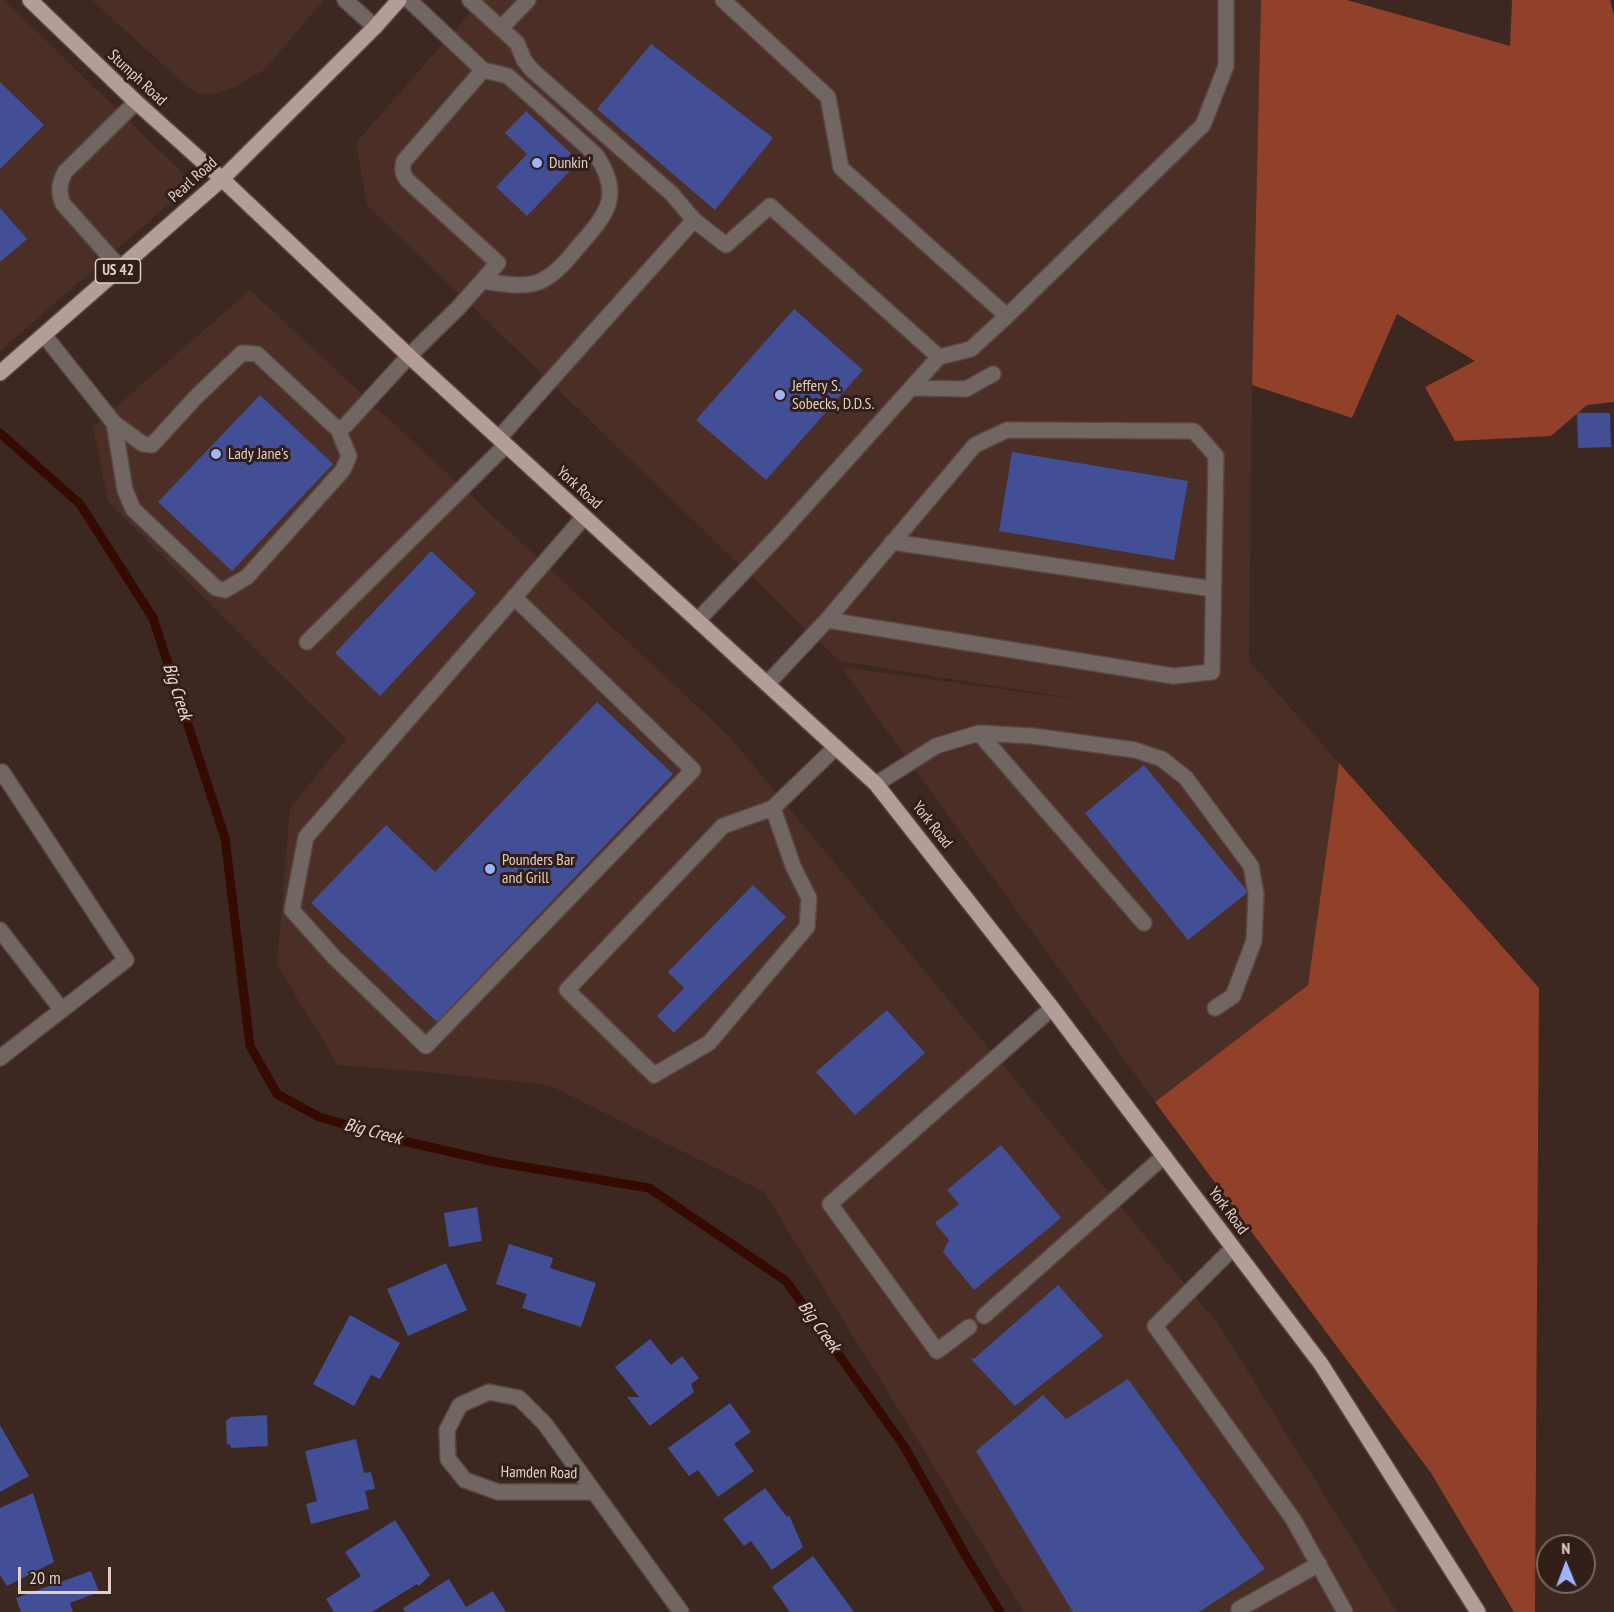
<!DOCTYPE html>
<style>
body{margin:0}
#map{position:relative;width:1614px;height:1612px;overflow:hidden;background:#3d2721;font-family:"PT Sans Narrow",sans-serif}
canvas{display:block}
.north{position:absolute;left:1536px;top:1534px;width:60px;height:60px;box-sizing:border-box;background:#321e18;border:2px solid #776560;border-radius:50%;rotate:359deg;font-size:16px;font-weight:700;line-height:24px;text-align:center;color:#dfd0cc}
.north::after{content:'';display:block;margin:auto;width:21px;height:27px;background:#a1b3fd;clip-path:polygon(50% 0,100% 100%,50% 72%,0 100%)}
.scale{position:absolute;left:18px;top:1567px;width:93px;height:27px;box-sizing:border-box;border:3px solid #dfd0cc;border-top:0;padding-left:8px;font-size:18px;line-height:21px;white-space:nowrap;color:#dfd0cc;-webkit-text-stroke:4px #321e18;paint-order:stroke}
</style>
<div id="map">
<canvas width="1614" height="1612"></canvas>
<div class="north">N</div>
<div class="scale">20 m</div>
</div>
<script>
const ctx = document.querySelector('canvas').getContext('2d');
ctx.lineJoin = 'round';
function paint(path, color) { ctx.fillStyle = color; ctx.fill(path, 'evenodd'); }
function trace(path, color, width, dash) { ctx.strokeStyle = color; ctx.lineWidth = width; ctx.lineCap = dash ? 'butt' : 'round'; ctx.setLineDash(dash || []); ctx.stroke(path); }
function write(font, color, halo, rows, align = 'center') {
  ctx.font = font + ' "PT Sans Narrow",sans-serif'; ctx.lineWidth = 6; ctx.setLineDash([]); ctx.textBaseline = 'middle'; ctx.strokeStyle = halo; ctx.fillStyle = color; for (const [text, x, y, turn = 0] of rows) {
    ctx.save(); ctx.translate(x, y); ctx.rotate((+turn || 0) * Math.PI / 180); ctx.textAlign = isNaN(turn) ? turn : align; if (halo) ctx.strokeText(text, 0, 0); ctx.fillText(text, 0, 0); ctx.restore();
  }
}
paint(new Path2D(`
 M0,0H4L193,183L0,351Z
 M92,0H324L264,70L233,88L219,93L199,94L181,81Z
 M481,0H1261L1252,385L1249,661L1339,763L1308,985L1155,1102L841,667L1102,703L839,661L367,205L356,143Z
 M250,290L729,736L1219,1325L1397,1612H1024L764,1192L549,1085L417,1071L338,1065L277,965L290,808L346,739L108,502L93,427Z`), '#4b2f27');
paint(new Path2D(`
 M1261,0H1347L1510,46L1512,0H1610L1614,16V402L1587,405L1551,436L1455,441L1425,387L1475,361L1397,314L1352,418L1252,385Z
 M1339,763L1539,988L1535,1612H1514L1431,1473L1155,1102L1308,985Z`), '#914029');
trace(new Path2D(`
 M0,433L80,504L153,618L225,838L250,1046L277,1094L319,1117L399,1140L495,1162L649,1188L786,1281L904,1446L966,1556L1000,1612`), '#340a01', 9);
paint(new Path2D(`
 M651,44L773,138L715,210L597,109Z
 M0,82L44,125L0,169Z
 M526,111L579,161L527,216L496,187L527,154L505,133Z
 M0,208L27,239L0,262Z
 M794,309L863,370L766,480L696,420Z
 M260,395L333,464L232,571L158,502Z
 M1577,413H1610L1611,447L1578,448Z
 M1012,452L1188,481L1174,560L999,531Z
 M431,551L476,593L380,696L335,653Z
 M597,702L673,774L437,1022L311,903L386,825L435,872Z
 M1144,765L1248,892L1188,940L1085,813Z
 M753,885L786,917L674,1033L657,1016L684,988L668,972Z
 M887,1010L925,1053L855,1115L816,1072Z
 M1001,1145L1061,1218L974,1290L943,1252L949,1240L935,1223L959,1204L947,1190Z
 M477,1207L482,1241L449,1247L444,1213Z
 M509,1244L553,1258L550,1268L596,1283L581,1327L522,1308L527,1294L496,1284Z
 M446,1263L467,1310L408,1336L387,1289Z
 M1058,1285L1103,1336L1015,1406L971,1359L975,1358Z
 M350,1315L400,1343L380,1379L371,1375L354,1406L313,1384Z
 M650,1339L671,1365L682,1356L699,1378L691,1384L694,1392L650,1426L627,1397H639L615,1367Z
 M1128,1379L1265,1569L1199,1612H1073L976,1451L1043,1395L1066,1419Z
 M730,1403L751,1432L734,1444L754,1471L718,1497L698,1470L689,1476L668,1448Z
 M267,1415L268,1446L231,1448L230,1444L227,1445L226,1421L231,1417Z
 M0,1425L29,1476L0,1492Z
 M356,1439L364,1473L371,1472L375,1489L365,1491L369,1509L311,1524L306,1504L317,1501L305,1451Z
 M765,1488L787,1517L789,1515L803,1547L772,1570L751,1541L744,1546L723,1519Z
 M33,1493L54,1562L7,1586L0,1575V1508Z
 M395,1520L430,1575L419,1586L417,1584L372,1612H334L326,1599L361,1576L345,1552Z
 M813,1556L854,1612H790L772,1587Z
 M91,1571L99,1592L70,1603L73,1612H21L16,1598Z
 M449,1579L466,1607L493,1591L506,1612H405L403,1608Z`), '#424e95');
const minor = new Path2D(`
 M345,0L375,27
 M409,0L483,70L508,76L596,155C624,196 606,215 578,247C567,260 557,273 541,281C524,289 500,283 482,281
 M470,0L517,43L524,60L532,70L672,194L694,220
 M723,0L828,97L841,168L1007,316L1203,125L1226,66V0
 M501,28L528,0
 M121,269L63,204C58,191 59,184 65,172L136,102
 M44,335L114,423L143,444L152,445L196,397L242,353L257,354L333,425L338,429L345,426L409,356L459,307L498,263L407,180C402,173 402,169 404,161L483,70
 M939,357L971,349L1007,316
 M911,388L966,389L993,374
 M114,423L125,490L133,509L216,588L225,590L247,577L343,470L349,456L338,429
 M499,438L694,220L726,245L770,206L939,357L777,537L698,620
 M892,542L1213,589
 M514,597L693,770L426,1046L334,957L292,910L306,837L584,517
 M307,642L506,445
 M767,684L827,620L975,445L1007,430L1194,431L1216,456L1212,672L1173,676L827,620
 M979,733L1144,923
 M0,773L2,772L126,960L0,1058
 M876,784L936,746L979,733L1033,736L1135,750L1162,759L1186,778L1251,866L1256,894L1254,941L1233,996L1215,1008
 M773,808L793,866L809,898L807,927L709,1043L654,1075L567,990L723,826L773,808L836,747
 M0,930L62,1010
 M1233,1248L1155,1326L1293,1519L1345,1612
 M984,1316L1164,1156
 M969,1327L937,1351L830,1204L1052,1008
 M594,1492H498L465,1480L448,1459L447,1430L460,1405L489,1392L519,1398L545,1424L681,1612
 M1240,1612L1239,1609L1319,1564`);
const major = new Path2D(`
 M30,0L136,102L222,179L409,356L876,784L1052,1008L1321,1364L1478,1612
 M0,373L222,179L375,27L399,0`);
trace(minor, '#5a4540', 18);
trace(major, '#5a4540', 18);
trace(minor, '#716662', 15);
trace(major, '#b49d96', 15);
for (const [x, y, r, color] of [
 [537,163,6,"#a1b3fd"],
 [780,395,6,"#a1b3fd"],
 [216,454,6,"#a1b3fd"],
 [490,869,6,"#a1b3fd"]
]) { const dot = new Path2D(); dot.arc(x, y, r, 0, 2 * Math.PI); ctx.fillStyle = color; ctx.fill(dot); trace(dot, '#321e18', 2); }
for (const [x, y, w] of [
 [118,271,45]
]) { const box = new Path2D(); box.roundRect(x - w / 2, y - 12, w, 24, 4.5); ctx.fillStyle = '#321e18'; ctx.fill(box); trace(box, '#dfd0cc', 1.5); }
write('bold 15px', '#dfd0cc', null, [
 ["US 42",118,271]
]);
write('16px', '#dfd0cc', '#321e18', [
 ["Stumph Road",137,78,43],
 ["Pearl Road",193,180,-42],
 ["York Road",579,488,42],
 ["York Road",932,825,52],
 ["York Road",1228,1211,53],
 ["Hamden Road",539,1473,1]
]);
write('16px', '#dfd0cc', '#321e18', [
 ["Dunkin'",549,163],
 ["Jeffery S.",792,386],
 ["Sobecks, D.D.S.",792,404],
 ["Lady Jane's",228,454],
 ["Pounders Bar",502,860],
 ["and Grill",502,878]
], 'left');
write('italic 18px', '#eed6cf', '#321e18', [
 ["Big Creek",177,692,72],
 ["Big Creek",373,1132,15],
 ["Big Creek",819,1327,54]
]);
</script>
